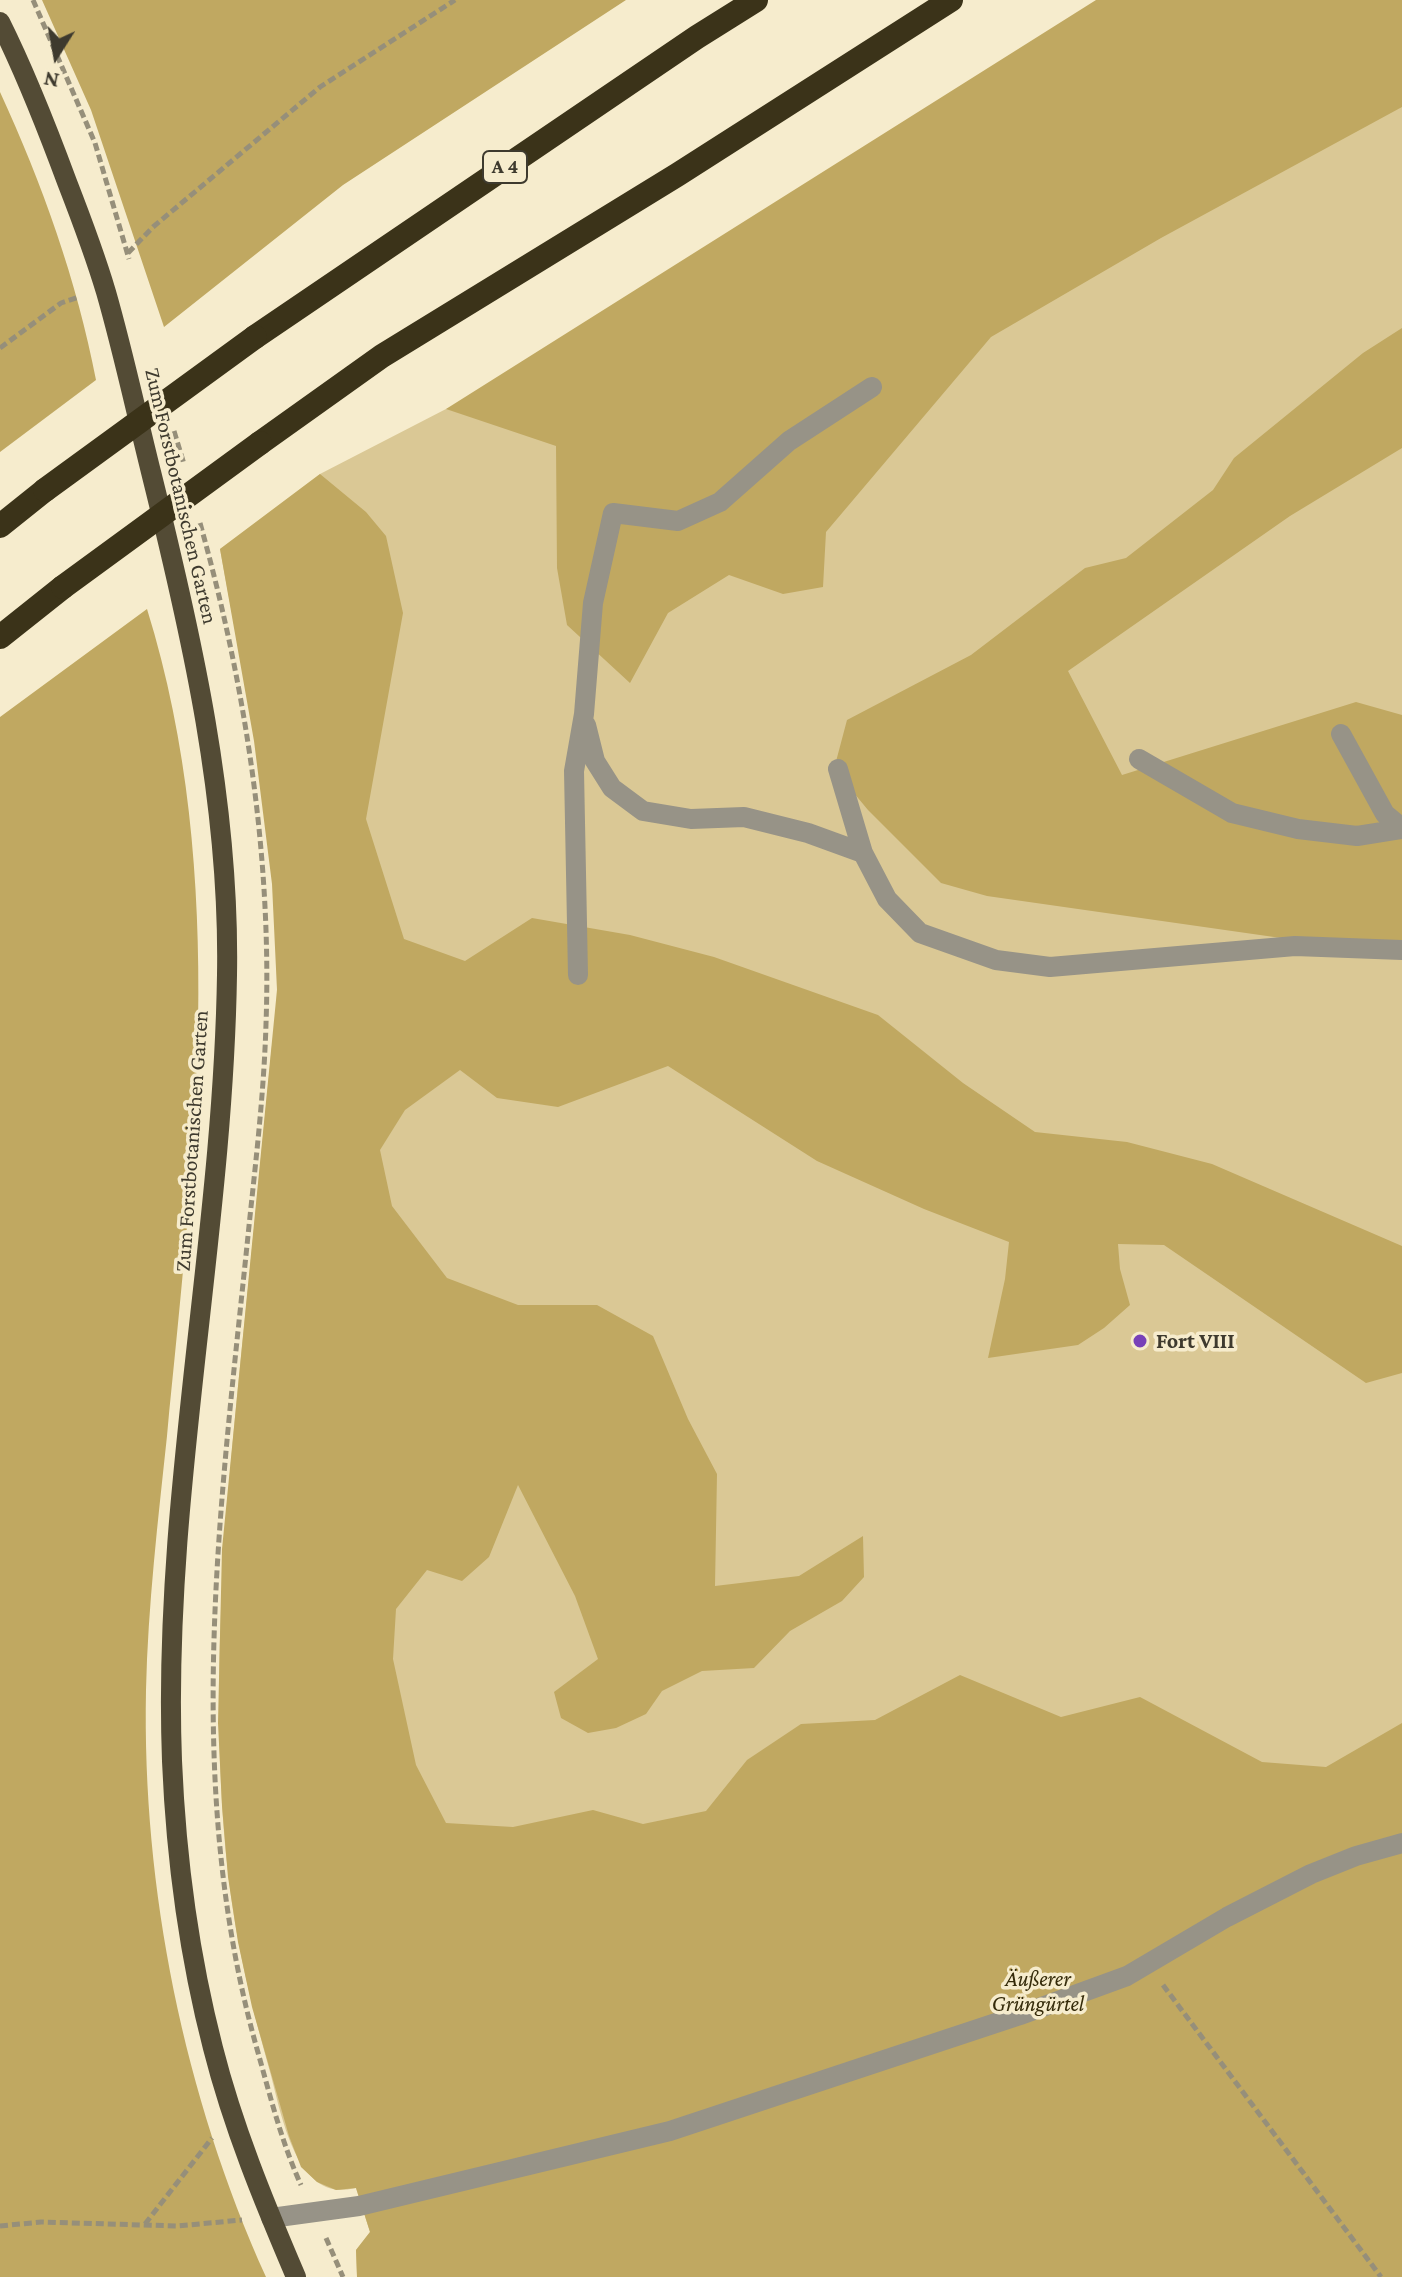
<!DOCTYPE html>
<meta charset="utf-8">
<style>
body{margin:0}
#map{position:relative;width:1402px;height:2277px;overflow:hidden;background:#f6eccd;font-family:"Crimson Pro",serif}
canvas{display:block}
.north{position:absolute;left:16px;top:16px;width:80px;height:80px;-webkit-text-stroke:6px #f6eccd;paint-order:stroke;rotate:191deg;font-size:22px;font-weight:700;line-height:32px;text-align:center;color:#3e3a2e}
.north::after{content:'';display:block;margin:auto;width:28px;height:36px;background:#3e3a2e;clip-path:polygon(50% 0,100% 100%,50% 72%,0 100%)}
</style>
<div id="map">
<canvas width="1402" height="2277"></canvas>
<div class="north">N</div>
</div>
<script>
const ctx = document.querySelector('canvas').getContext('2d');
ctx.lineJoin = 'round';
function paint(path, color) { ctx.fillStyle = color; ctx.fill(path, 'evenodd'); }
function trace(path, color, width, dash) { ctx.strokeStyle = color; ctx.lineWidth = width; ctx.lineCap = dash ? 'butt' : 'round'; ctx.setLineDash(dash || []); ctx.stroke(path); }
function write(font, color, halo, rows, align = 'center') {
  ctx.font = font + ' "Crimson Pro",serif'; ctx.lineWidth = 7; ctx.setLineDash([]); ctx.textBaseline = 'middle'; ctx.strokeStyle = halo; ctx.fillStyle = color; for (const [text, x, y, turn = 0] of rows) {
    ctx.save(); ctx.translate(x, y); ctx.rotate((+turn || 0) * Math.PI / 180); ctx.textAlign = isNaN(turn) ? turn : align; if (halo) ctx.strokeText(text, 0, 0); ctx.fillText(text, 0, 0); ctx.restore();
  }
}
paint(new Path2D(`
 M1402,0V2277H357L356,2250L370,2232L356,2188C350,2189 345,2190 339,2190C293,2187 280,2108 270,2072C252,2007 235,1940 228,1872C204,1653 234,1436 255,1218C260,1167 265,1116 270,1065C272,1040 277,1014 277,988C279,842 246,692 220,549L320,474L446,409Z`), '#dac895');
paint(new Path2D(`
 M42,0H626L343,185L164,327L91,110Z
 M1096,0H1402V107L1161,238L991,337L826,532L823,587L783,594L729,575L668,613L630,683L567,625L557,568L556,446L446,409Z
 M0,92C42,183 77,281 96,380L0,452Z
 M1402,328V448L1290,516L1068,671L1122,775L1356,702L1402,715V942L1281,938L987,896L941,883L868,810L834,769L847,720L971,655L1085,568L1126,558L1213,490L1234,458L1363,353Z
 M320,474L366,512L386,536L403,613L366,819L404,939L465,961L532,918L630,935L714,957L878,1015L963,1083L1035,1132L1127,1142L1212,1164L1402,1246V1373L1366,1383L1164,1245L1118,1244L1120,1269L1130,1305L1104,1328L1078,1345L988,1358L1005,1279L1009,1242L924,1209L817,1161L668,1066L558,1107L497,1098L460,1070L405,1110L380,1150L392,1206L447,1278L518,1305H597L653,1336L688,1419L717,1474L715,1586L799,1576L863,1536L864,1577L842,1601L790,1631L754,1668L702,1671L662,1691L646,1714L616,1728L588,1733L561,1718L554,1692L598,1659L575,1596L518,1485L489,1557L462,1581L427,1570L396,1609L393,1659L416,1765L446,1823L513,1827L593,1810L643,1824L706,1811L747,1760L801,1724L875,1720L960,1675L1061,1717L1140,1697L1262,1762L1326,1767L1402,1723V2277H357L356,2250L370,2232L356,2188L336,2190L317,2182L301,2167L289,2136L252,2007L238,1942L228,1877L222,1806L218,1723L222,1549L277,990L272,884L254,741L220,549Z
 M147,609C230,876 194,1162 167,1436C158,1520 148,1605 146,1690C142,1889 184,2095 266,2277H0V717Z`), '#c0a861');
trace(new Path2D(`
 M33,0L95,143L129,259
 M128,253L153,227L320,87L455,0
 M0,348L61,303L79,297
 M174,431L184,464
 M200,523C245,683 272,858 266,1024C264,1092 256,1159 249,1226C221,1501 181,1779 257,2049C270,2095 281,2141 301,2185
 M1163,1985L1381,2277
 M145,2224L212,2138
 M0,2226L41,2222L178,2226L242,2220
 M326,2238L343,2277`), '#968f7a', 5, [8, 4]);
trace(new Path2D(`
 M586,725L595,761L612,788L643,811L691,819L744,817L808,833L863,853
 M1341,734L1385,814L1402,828
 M1139,759L1232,813L1298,829L1357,836L1402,829
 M838,769L863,853L887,899L920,933L996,960L1050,967L1295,946L1402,950
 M578,975L574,771L584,714L593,603L613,513L678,521L720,502L789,441L872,387
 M271,2218L359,2206L670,2131L1020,2015L1127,1976L1227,1917L1311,1874L1356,1856L1402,1843`), '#979387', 20);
trace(new Path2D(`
 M0,22C26,74 47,128 67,182C81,218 95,255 106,292C123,351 136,412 151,472C192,637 230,804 227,975C223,1238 162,1498 172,1761C176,1857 189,1955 213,2048C233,2127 264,2202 296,2277`), '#534b35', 20);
trace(new Path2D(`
 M255,337L697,37L756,0
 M260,443L382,356L677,175L951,0
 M0,526L45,490
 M0,637L63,587`), '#3b3319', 24);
trace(new Path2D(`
 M45,490L255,337
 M63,587L260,443`), '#3b3319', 24);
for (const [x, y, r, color] of [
 [1140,1341,8,"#7841b8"]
]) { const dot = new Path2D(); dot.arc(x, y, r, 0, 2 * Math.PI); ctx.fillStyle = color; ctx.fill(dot); trace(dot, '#f6eccd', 3); }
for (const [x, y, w] of [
 [505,167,44]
]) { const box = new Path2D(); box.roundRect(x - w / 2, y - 16, w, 32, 6); ctx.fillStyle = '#f6eccd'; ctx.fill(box); trace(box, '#3e3a2e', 2); }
write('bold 20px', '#3e3a2e', null, [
 ["A 4",505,167]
]);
write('22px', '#3e3a2e', '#f6eccd', [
 ["Zum Forstbotanischen Garten",181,496,77],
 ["Zum Forstbotanischen Garten",192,1141,-86]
]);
write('bold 22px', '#3e3a2e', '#f6eccd', [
 ["Fort VIII",1156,1341]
], 'left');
write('italic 22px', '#352b0a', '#f6eccd', [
 ["Äußerer",1038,1979],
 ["Grüngürtel",1038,2004]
]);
</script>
